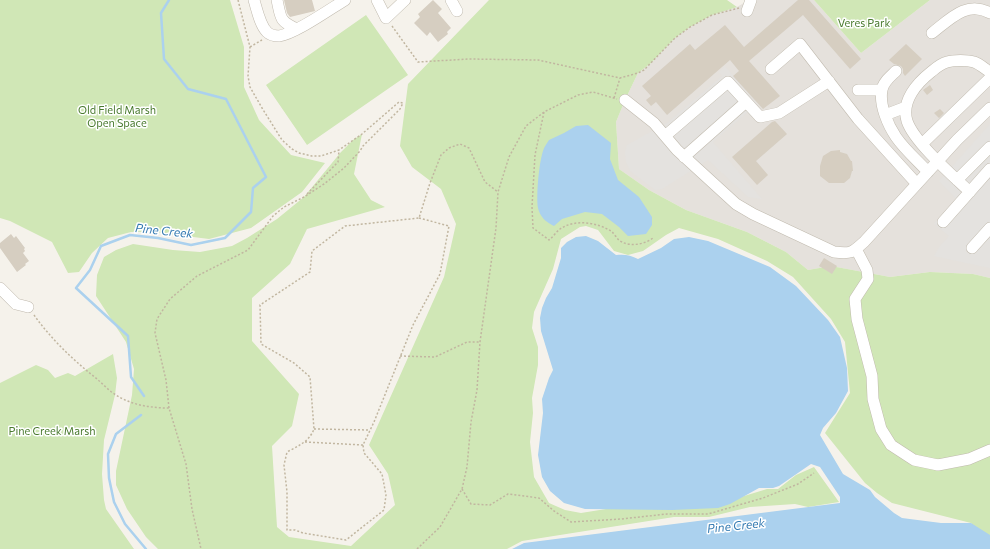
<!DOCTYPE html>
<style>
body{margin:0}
canvas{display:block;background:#f5f2eb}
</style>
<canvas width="990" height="549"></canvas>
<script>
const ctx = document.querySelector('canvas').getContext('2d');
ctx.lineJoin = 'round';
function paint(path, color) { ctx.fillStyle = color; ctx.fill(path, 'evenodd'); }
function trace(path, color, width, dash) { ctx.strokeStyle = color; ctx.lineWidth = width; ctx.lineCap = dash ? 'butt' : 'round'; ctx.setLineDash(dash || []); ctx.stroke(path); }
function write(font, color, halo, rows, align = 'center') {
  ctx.font = font + ' Commissioner,sans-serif'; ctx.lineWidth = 3; ctx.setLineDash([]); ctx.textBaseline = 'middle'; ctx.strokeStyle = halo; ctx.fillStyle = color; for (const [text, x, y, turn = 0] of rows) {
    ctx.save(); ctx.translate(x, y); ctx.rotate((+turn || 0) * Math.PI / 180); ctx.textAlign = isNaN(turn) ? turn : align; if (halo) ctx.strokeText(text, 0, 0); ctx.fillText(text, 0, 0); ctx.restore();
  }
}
paint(new Path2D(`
 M749,0H814L861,53L930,0H990V278L973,274L930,272L890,277L831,266L808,270L786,252L747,232L686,210L649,190L619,169L616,122L625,100L638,73L651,63L675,38L690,27L712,15L737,7Z`), '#e5e1dc');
paint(new Path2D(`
 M0,0H230L244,47V87L259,120L291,155L325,163L302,192L251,228L209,239L154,232H131L108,238L92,253L79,272L68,273L52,242L10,221L0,218Z
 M489,0H727L737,7L712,15L690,27L675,38L651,63L638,73L625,100L616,122L619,169L649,190L686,210L747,232L786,252L808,270L831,266L890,277L930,272L973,274L990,278V549L971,523L892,503L877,493L865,483L825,433L850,393L845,342L831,319L793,277L767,261L718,239L679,228L666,235L643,251L628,255L614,251L598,230L586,226L580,227L561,239L553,269L534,312L532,328L538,347V365L532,398L533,413L530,442L534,477L549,503L565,510L581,513L606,509L718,504L767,489H778L796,475L814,467L839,502L808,507L795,504L750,507L709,517H674L522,541L507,549H158L146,537L127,509L116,485V471L132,395L134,369L126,342L96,296L97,275L104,257L116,250L133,244L173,250L200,252L232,246L247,238L277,219L304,197L341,152L353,140L362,134L354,174L371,200L385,207L307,229L290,264L252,298V341L299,394L292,426L272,446L277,527L289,537L351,546L395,505L388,474L369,445L444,277L456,224L441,189L412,167L400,146L408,84Z
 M814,0H930L861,53Z
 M366,15L408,75L307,145L266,85Z
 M113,354L117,378L115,395L104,440L102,474L104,500L106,509L134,549H0V383L36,365L48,370L55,378L68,373L75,376Z`), '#d0e7b6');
paint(new Path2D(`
 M725,66L757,104L713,142L762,199L748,197L708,160L662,189L655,190L630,171L626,162L625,152L627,145L667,123L722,76L719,72Z
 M990,124V268L934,256L939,247L949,236L934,224L956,199L939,181Z`), '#e4e2df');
paint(new Path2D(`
 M588,125L611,143L610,159L618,180L639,197L652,217V225L646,234L628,236L619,227L602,214L585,212L562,219L554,226C546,222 540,217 538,208C536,196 539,163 543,151C544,147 547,143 549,140L564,133L576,126Z
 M586,236L598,241L616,255C624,254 631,255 638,259L661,248L674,239L689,237L708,241L770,267L796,286L828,320L840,337L847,368L848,391L836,413L823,428L820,435L843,474L870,490L875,497L894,513L902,518L941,523H971L990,535V549H512L524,543L840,503V497L820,467L811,464L779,486L773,488H759L730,504L718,508L672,510L585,509L564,503L550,491L542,477L538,455L543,413L542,399L549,378L553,370L541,331L540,318L542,308L546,298L552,288L561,258V248L567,242L576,237Z`), '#abd1ee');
trace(new Path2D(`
 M144,396L131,377L128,336L76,288L90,270L101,246L130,235L158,238L191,245L225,238L251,212L253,188L266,177L226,99L188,89L164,59L161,13L169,0
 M141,415L116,434L108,454L109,478L114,502L125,524L146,549`), '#abd1ee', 2.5);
paint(new Path2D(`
 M284,0H312L315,11L290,17L287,13Z
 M433,0L442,9L438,13L451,28L447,32L448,34L438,42L430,32L427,36L414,23L420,17L418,14Z
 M798,0H809L861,59L850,69L803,15L749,61L780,96L763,109L733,76L739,71L730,60L667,115L656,102L651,106L646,100L651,96L642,86L690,44L695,50L725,25L744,47Z
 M906,44L922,59L905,76L903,73V69L901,66L894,64L889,60Z
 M930,85L933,90L927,95L923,90Z
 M940,109L944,113L939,118L934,113Z
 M775,121L787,134L756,161L768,175L757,185L732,157L772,122Z
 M840,150V152L847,154L851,161H852L853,171H852L850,178L844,183H829L820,176V166L823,156L831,151Z
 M11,234L14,238L16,236L25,248L24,249L25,251L23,253L29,261L25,264L26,265L17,272L0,248V243Z
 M824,258L837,266L832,274L819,266Z`), '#d6cec1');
const minor = new Path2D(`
 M254,0C257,10 260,25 267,32C270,35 274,36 279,36C295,34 330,9 345,0
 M277,0C281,18 279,21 297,29
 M377,0L386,18L405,0
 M451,0L457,11
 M747,11L751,0
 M932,33C950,19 967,0 990,13
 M771,69L800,44L858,119L917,184
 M896,71C891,76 883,82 882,90C879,105 888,125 896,137C905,150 918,161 928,172
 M858,90H882
 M625,100L654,123L677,150L736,204L753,214L834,252C851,254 852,253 864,242L957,140L990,108
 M885,115L906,107
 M665,136L728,82L760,117L779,113L829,81
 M922,144L990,78
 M684,157L746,102
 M957,180L990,147
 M970,192C953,176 914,142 907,121C901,101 917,83 931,72C936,68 940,64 947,62C954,60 967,60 974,62C980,64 985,69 990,72
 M943,222L990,169
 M972,248L990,228
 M856,249L867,270L868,279L855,299L857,319L872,376L873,399L881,429L891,445L914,460L938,465L969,459L990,450
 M0,288L16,304L28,307`);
trace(minor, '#c0baae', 12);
trace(new Path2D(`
 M238,0L250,47L248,76L250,87L262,108L282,140L292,149L299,153L312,156H321L339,150L338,162L307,194
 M392,26L418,62L469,59L538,60L620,78L638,73L644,70L675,38L690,27L712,15L739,8
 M250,47L262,40
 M614,98L620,78
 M544,112L535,155L532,207L533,228L549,240C553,237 556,232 560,229C575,219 596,222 611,231C615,234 617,240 622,242C631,247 647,244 654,237
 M419,218L449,226L440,274L413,325L374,422L363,445L364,453L382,474L386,495L384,510L346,540L303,533L295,530H287V492L284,465L287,452C298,446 309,442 314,429L310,377L294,363L261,344L260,305L310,272L312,251L345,226L419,218L430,183L441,155L449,148L460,144L469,148L485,182L498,192
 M34,315C51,339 73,360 97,379C103,384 109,391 116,395C131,405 151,408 169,408L186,464L192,509L201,549
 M400,356L435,357L467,342H480
 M169,408L166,380L155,333L157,319L170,299L197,276L248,250L273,216L284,207L304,197L324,184L344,168L360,151L363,146L400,109L403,103L399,102L362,134L339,150
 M314,429L370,430
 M305,442L363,445
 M462,489L471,504L490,505L508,494L539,498L554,511L571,522L621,519L667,514H708L763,498L798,484L814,473
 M417,549L440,527L462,489L467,467L471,422L477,390L480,342L496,228L498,192L509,157L526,126L544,112L578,95L593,92L617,99`), '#c1b6a0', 1.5, [2, 2]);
trace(minor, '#fff', 11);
write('11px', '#497a2e', '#fff', [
 ["Veres Park",864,23],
 ["Old Field Marsh",117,110],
 ["Open Space",117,123],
 ["Pine Creek Marsh",52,431]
]);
write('italic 12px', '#357bb2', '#fff', [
 ["Pine Creek",164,231,6],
 ["Pine Creek",736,526,-6]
]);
</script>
